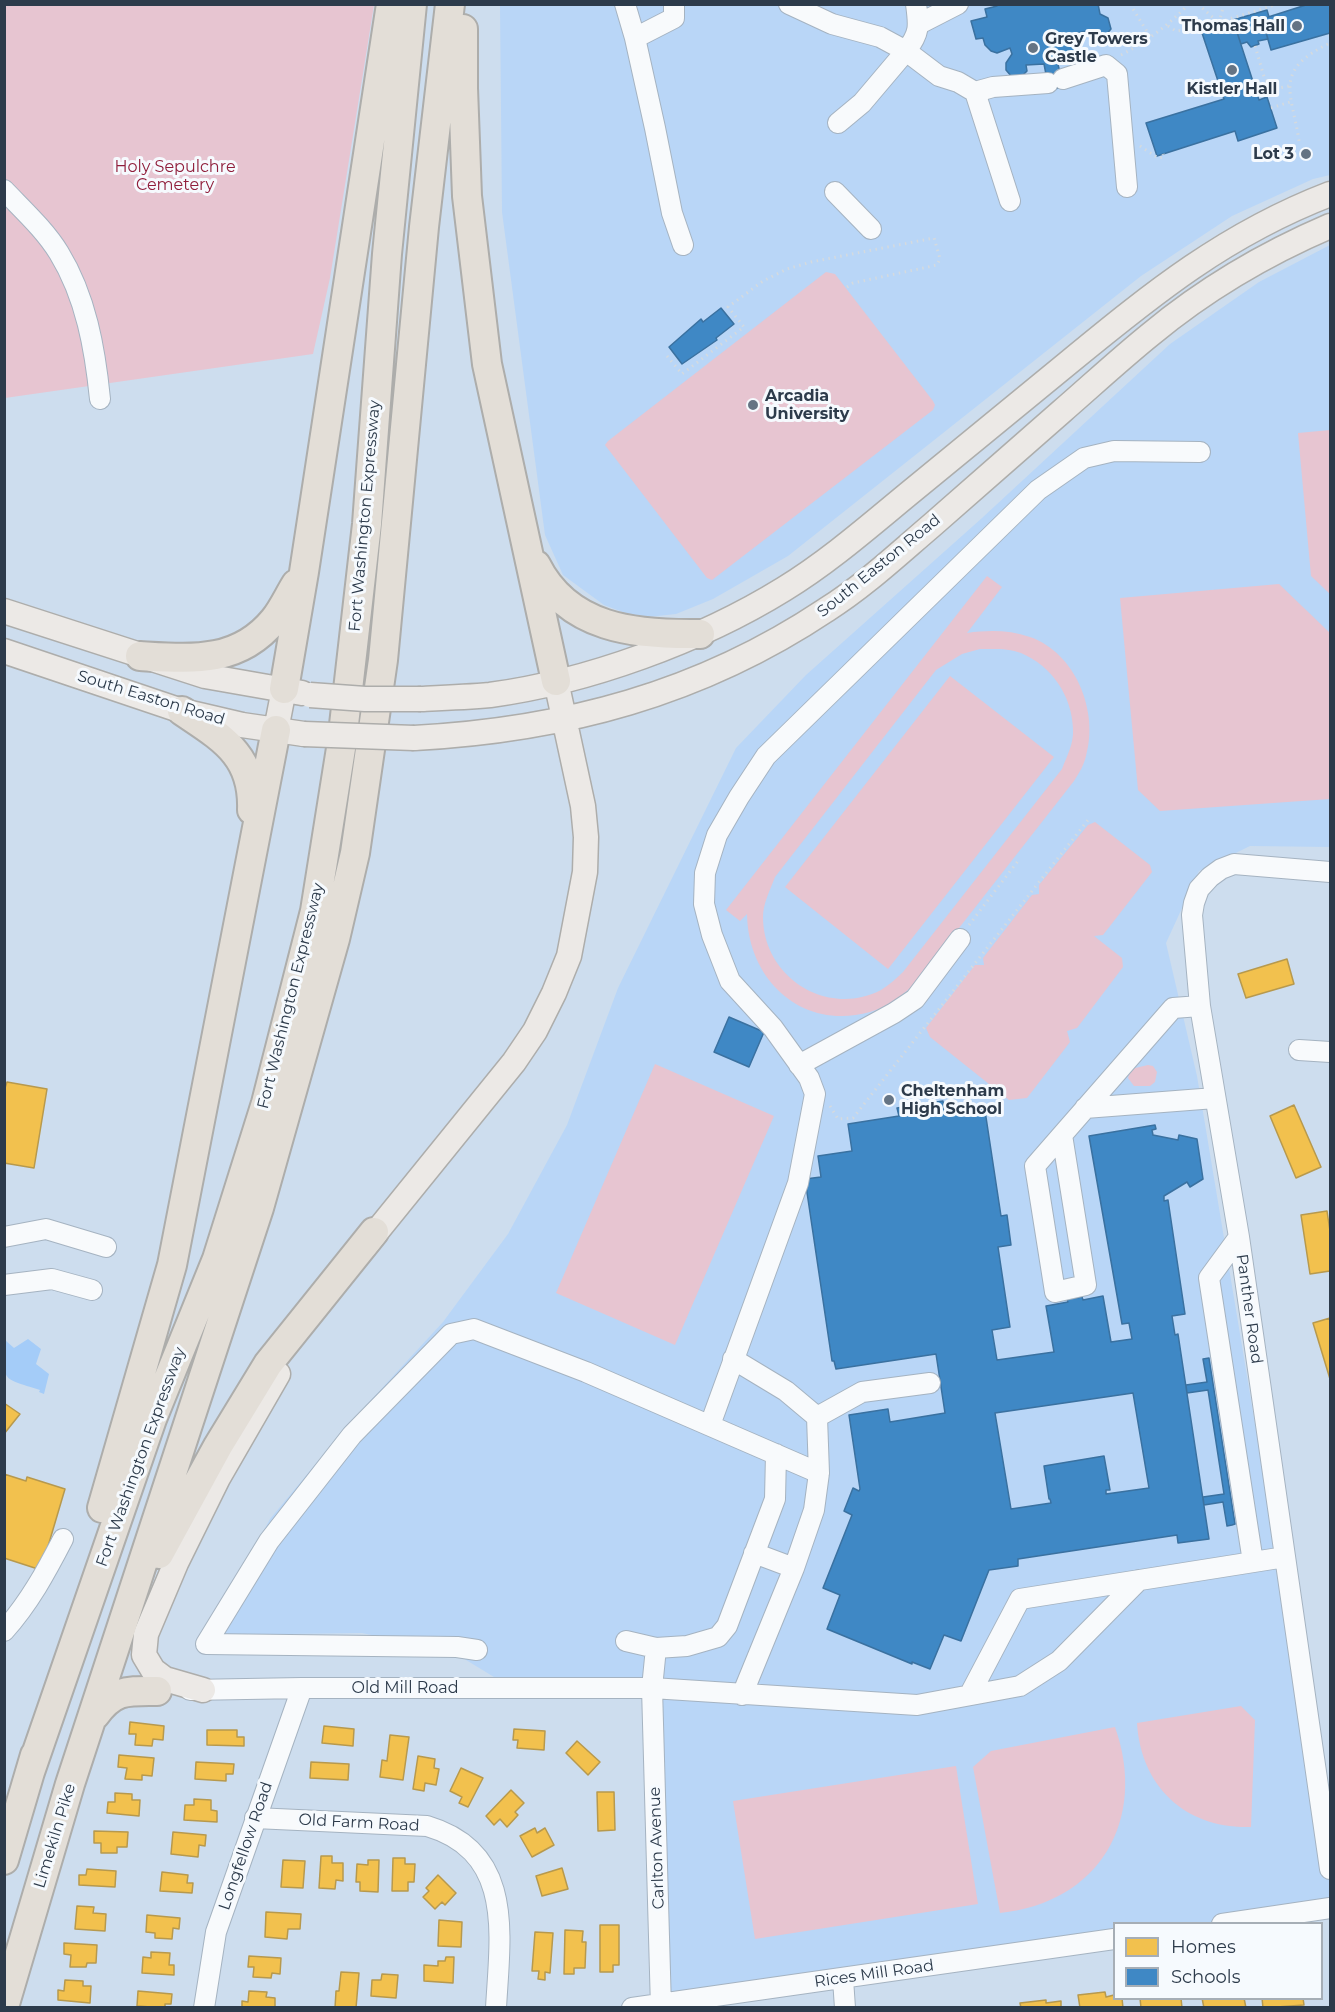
<!DOCTYPE html>
<style>
body{margin:0}
#map{position:relative;width:1335px;height:2012px;overflow:hidden;background:#cdddee;font-family:Montserrat,sans-serif}
canvas{display:block}
.frame{position:absolute;inset:0;border:6px solid #2d3b4b;pointer-events:none}
.legend{position:absolute;left:1113px;top:1922px;width:210px;height:78px;box-sizing:border-box;background:#f6fafe;border:2px solid #a6aeb6;margin:0;padding:8px 10px;list-style:none;font-size:18px;color:#2d3b4b}
.legend li{display:flex;align-items:center;gap:12px;height:30px}
.legend b{width:30px;border:2px solid #a6aeb6}
</style>
<div id="map">
<canvas width="1335" height="2012"></canvas>
<div class="frame"></div>
<ul class="legend">
<li><b style="height:16px;background:#f2c14e"></b>Homes</li>
<li><b style="height:16px;background:#3f88c5"></b>Schools</li>
</ul>
</div>
<script>
const ctx = document.querySelector('canvas').getContext('2d');
ctx.lineJoin = 'round';
function paint(path, color) { ctx.fillStyle = color; ctx.fill(path, 'evenodd'); }
function trace(path, color, width, dash) { ctx.strokeStyle = color; ctx.lineWidth = width; ctx.lineCap = dash ? 'butt' : 'round'; ctx.setLineDash(dash || []); ctx.stroke(path); }
function write(font, color, halo, rows, align = 'center') {
  ctx.font = font + ' Montserrat,sans-serif'; ctx.lineWidth = 6; ctx.setLineDash([]); ctx.textBaseline = 'middle'; ctx.strokeStyle = halo; ctx.fillStyle = color; for (const [text, x, y, turn = 0] of rows) {
    ctx.save(); ctx.translate(x, y); ctx.rotate((+turn || 0) * Math.PI / 180); ctx.textAlign = isNaN(turn) ? turn : align; if (halo) ctx.strokeText(text, 0, 0); ctx.fillText(text, 0, 0); ctx.restore();
  }
}
paint(new Path2D(`
 M500,5H1330V175L1313,179L1232,216L1141,276L788,556L713,599L676,614L639,618L604,605L563,575L545,535L502,212Z
 M1330,245V847L1250,846L1199,871L1166,943L1197,1076L1330,1874V1908L1220,1923L1114,1924V1939L661,2004L652,1688H512L453,1652L362,1633L208,1635L270,1519L348,1425L443,1322L508,1234L567,1125L618,988L736,748L806,675L982,518L1170,344L1259,282Z`), '#b9d6f7');
paint(new Path2D(`
 M4,5H374L330,278L313,354L5,398Z
 M826,272L835,274L933,401L935,405L933,410L712,580L707,578L605,445L608,441Z
 M1330,430V594L1311,576L1298,433Z
 M987,576L1002,587L967,633C989,630 1009,630 1030,637C1076,653 1099,712 1086,756C1084,765 1079,773 1074,781L916,983C902,995 888,1007 870,1012C803,1031 748,981 747,914L740,921L726,910ZM980,649C993,649 1009,648 1021,653C1052,666 1072,696 1073,729C1074,743 1067,756 1062,769L903,972C896,979 889,985 881,990C827,1018 763,977 763,917C763,904 770,890 775,877L936,670L962,654Z
 M1279,584L1330,633V799L1160,811L1138,790L1120,598Z
 M950,676L1054,757L888,969L785,887Z
 M1095,822L1150,865L1152,872L1103,935L1094,936L1122,958L1123,967L1077,1028L1067,1031L1070,1042L1027,1098L1009,1100L930,1037L926,1028L975,965H984L983,958L1032,895L1039,894V885L1088,825Z
 M655,1064L774,1116L675,1345L556,1293Z
 M1148,1065L1153,1066L1157,1072L1155,1082L1150,1086H1134L1128,1078L1131,1069Z
 M1241,1706L1255,1720L1251,1827C1187,1829 1141,1788 1137,1723Z
 M1115,1727C1148,1820 1099,1903 1000,1913L973,1767L991,1751Z
 M956,1766L978,1904L755,1939L733,1801Z`), '#e7c5d1');
paint(new Path2D(`
 M28,1339L41,1349L36,1364L49,1374L44,1394L39,1392L40,1390C0,1377 4,1383 5,1340L14,1348Z`), '#a4ccf8');
const homes = new Path2D(`
 M1287,959L1294,984L1246,998L1238,974Z
 M7,1082L47,1089L34,1168L4,1163V1091Z
 M1294,1105L1321,1167L1296,1178L1270,1116Z
 M1327,1211L1330,1231V1271L1310,1274L1301,1215Z
 M1330,1318V1379L1313,1323Z
 M4,1403L20,1414L4,1434Z
 M4,1474L26,1481L27,1477L65,1489L41,1570L4,1558Z
 M130,1722L164,1726L163,1740L153,1739L152,1746L135,1745L136,1734H129Z
 M324,1726L354,1729L353,1746L322,1743Z
 M514,1729L545,1731L544,1750L517,1748L518,1740H513Z
 M207,1730H237V1737H244V1746L207,1745Z
 M390,1735L409,1737L403,1780L380,1777L382,1760L387,1761Z
 M577,1741L600,1762L588,1775L566,1753Z
 M119,1755L154,1758L152,1776L142,1775V1780L125,1779L127,1768L118,1767Z
 M418,1756L435,1759L434,1768L439,1769L436,1785L425,1783L424,1791L413,1789Z
 M196,1762L234,1764L233,1774H226V1781L195,1779Z
 M311,1762L349,1764L348,1780L310,1778Z
 M461,1768L483,1778L468,1807L459,1803L462,1797L450,1791Z
 M511,1790L524,1803L515,1812L518,1815L507,1827L500,1819L494,1825L486,1816Z
 M597,1792H614L615,1830L598,1831Z
 M115,1793L132,1794V1800H140L139,1816L107,1813L108,1802H115Z
 M194,1799L211,1800V1810L217,1811V1822L184,1820L185,1805H194Z
 M535,1828L537,1833L545,1828L554,1845L532,1857L520,1836Z
 M94,1831L128,1832L127,1847H117V1853H101V1843H94Z
 M173,1832L206,1835L205,1846L199,1845L198,1857L171,1854Z
 M321,1856H332V1863H343V1881L336,1880L335,1889L319,1888Z
 M393,1858H405V1864H415L414,1882H408V1891H392Z
 M283,1860L305,1861L303,1888L281,1887Z
 M368,1860H379L378,1892L360,1891V1882H356L357,1864L368,1865Z
 M562,1868L568,1889L542,1896L536,1876Z
 M87,1869L116,1871L115,1887L79,1885V1875H86Z
 M162,1872L188,1875L187,1883H193L192,1893L160,1891Z
 M438,1875L456,1893L445,1905L442,1902L435,1909L423,1897L429,1891L426,1888Z
 M77,1906L94,1907L93,1913L106,1914L105,1931L75,1929Z
 M266,1912L301,1914L300,1929H288L287,1939L265,1937Z
 M147,1915L180,1918L179,1929L173,1928L172,1939L155,1938V1933L146,1932Z
 M439,1920L462,1922L461,1947L438,1946Z
 M600,1925H619V1965H613V1972H600Z
 M565,1930L583,1931L582,1942H586L585,1968H574V1974H564Z
 M535,1932L553,1933L550,1973L545,1972V1980L538,1979L539,1971H532Z
 M64,1943L97,1945L96,1963H87L86,1967H70L71,1955L64,1954Z
 M151,1952L170,1953L169,1965H174V1975L142,1973L143,1957L151,1958Z
 M249,1956L281,1958L280,1974L272,1973L271,1978L253,1977L254,1967H248Z
 M446,1957H454L453,1983L424,1981V1965L438,1966V1961H445Z
 M341,1972L359,1973L356,2008H335L336,1991H339Z
 M382,1974L398,1975L396,1998L371,1996L372,1980H381Z
 M65,1980L83,1981V1986H91L90,2003L58,2000V1990L64,1991Z
 M138,1991L172,1994L171,2004H165V2008L137,2006Z
 M249,1991L267,1992L266,1997L275,1998V2008H242V2001L248,2002Z
 M1105,1992L1106,1997L1114,1995V1998H1122L1123,2008H1080L1078,1995Z
 M1140,1998H1181L1182,2008H1141Z
 M1202,1998H1244L1246,2008H1204Z
 M1262,1998H1303L1304,2005L1263,2008Z
 M1046,2000V2003L1061,2001V2008H1021L1020,2003Z`);
paint(homes, '#f2c14e');
trace(homes, '#b7994d', 1.5);
const schools = new Path2D(`
 M996,4H1098L1100,14L1108,18L1111,29L1104,37L1094,35L1091,30L1064,36L1065,41L1076,43L1080,51L1075,58L1057,61L1064,87L1049,90L1044,64L1026,65L1027,71L1022,76L1012,77L1006,70V63L1012,54L1010,48L997,53L991,51L985,45L983,38L976,39L971,21L987,17L985,9L997,6Z
 M1309,4H1330V33L1271,50L1262,19Z
 M1267,10L1269,17L1262,19L1268,39L1258,41L1259,44L1251,47L1247,42L1241,44L1233,20Z
 M1233,20L1259,100L1267,97L1277,128L1238,141L1235,131L1157,156L1146,123L1224,99L1201,30Z
 M721,308L734,324L716,338L717,340L682,364L669,347L701,319L703,322Z
 M729,1017L764,1032L749,1067L714,1052Z
 M943,1101L944,1110L984,1104L1001,1216L1007,1215L1011,1245L998,1247L1010,1327L992,1330L997,1360L1054,1352L1046,1306L1068,1302L1067,1299L1082,1297L1083,1300L1103,1296L1111,1342L1132,1339L1129,1323L1122,1324L1089,1136L1155,1125L1156,1129L1152,1130L1153,1135L1178,1140L1179,1135L1197,1139L1203,1179L1190,1187L1187,1182L1164,1196V1201L1168,1200L1185,1314L1172,1316L1175,1335L1178,1334L1209,1539L1178,1543L1177,1535L1018,1559V1566L989,1570L961,1641L944,1635L930,1669L912,1662V1664L827,1629L840,1595L823,1588L852,1515L844,1511L853,1488L859,1491L860,1489L849,1415L888,1409L890,1422L945,1413L936,1354L836,1369L834,1361H832L805,1179L821,1177L818,1156L852,1151L848,1124L899,1116L897,1108ZM1133,1393L1149,1488L1106,1494V1490H1110L1104,1456L1044,1466L1049,1499H1050L1051,1503L1011,1509L995,1413Z
 M1209,1358L1235,1524L1232,1525L1227,1526L1223,1502L1204,1505L1203,1497L1224,1494L1208,1390L1187,1393L1186,1385L1207,1382L1203,1359Z`);
paint(schools, '#3f88c5');
trace(schools, '#3a71a0', 1.5);
const minor = new Path2D(`
 M625,4L635,38L674,18V4
 M789,4L832,24L880,37L906,51C920,33 919,26 916,4
 M919,24L958,4
 M635,38L655,128L672,213L683,245
 M1063,79L1106,65L1117,74L1127,187
 M975,92L993,87L1048,83
 M838,123L862,103L906,51L939,76L958,82L975,92L1010,201
 M4,190C23,210 45,230 59,253C86,297 95,349 100,399
 M835,192L871,229
 M1330,872L1234,864L1221,869L1210,877L1199,889L1194,903L1192,915L1200,1006L1239,1237L1330,1869
 M1299,1050L1330,1052
 M799,1065L894,1013L915,999L960,939
 M1085,1108L1215,1098
 M1062,1135L1086,1285L1055,1292L1035,1166Z
 M1062,1135L1173,1008L1200,1006
 M4,1237L46,1229L106,1247
 M1239,1237L1209,1278L1253,1562
 M4,1285L52,1279L92,1290
 M733,1359L786,1391L817,1417L819,1473L814,1510L794,1568L742,1695
 M817,1417L862,1392L930,1383
 M710,1425L798,1183L815,1094L809,1078L773,1028L730,981L712,935L704,904L705,873L717,835L739,797L766,756L1038,490L1084,458L1114,451L1200,452
 M754,1553L794,1568
 M4,1631C29,1603 46,1572 63,1539
 M626,1641L656,1648
 M477,1650L457,1647L206,1644L269,1541L352,1435L451,1334L474,1329L586,1372L819,1473
 M190,1690L302,1688H652L917,1705L1020,1686L1059,1661L1139,1580
 M970,1694L1020,1599L1285,1557
 M255,1818L427,1826C515,1852 500,1935 496,2008
 M1222,1924L1330,1908
 M843,1979L845,2008
 M204,2008L216,1932L302,1688
 M632,2008L1114,1939
 M661,2008L652,1688L656,1648L687,1646L718,1637L727,1626L775,1499L776,1454`);
const major = new Path2D(`
 M4,611L205,676L302,693
 M4,651L182,711L242,725L304,734
 M421,699C443,698 467,697 490,695C587,682 700,641 784,589C828,562 867,528 907,495C960,451 1014,407 1068,363C1153,293 1226,234 1330,194
 M276,730L284,689
 M414,738C564,730 700,694 826,610C864,586 897,555 931,526C974,488 1018,450 1061,412C1091,386 1120,359 1151,334C1204,290 1267,253 1330,226
 M365,1246L514,1062L535,1031L554,993L569,956L585,872L586,837L583,806L556,681
 M203,1690L165,1679L153,1670L144,1655L146,1634L176,1563L218,1478L278,1374`);
const highway = new Path2D(`
 M463,29V88L467,196L487,364L556,681
 M536,565C568,629 635,635 700,634
 M140,656C191,659 238,664 274,620C283,609 289,595 296,584
 M284,689L304,572L391,4
 M182,711C222,738 254,755 252,810
 M102,1508L172,1265L276,730
 M159,1554L218,1446L268,1364L374,1232
 M95,1715C114,1689 127,1691 157,1691
 M30,1772L152,1419L217,1259L266,1103L315,911L342,742L367,524L387,254L412,4
 M4,1860L35,1755
 M4,2007L70,1784L259,1208L335,939L355,853L383,660L424,227L450,4`);
trace(minor, '#a5b3c1', 22);
trace(major, '#adadab', 27);
trace(highway, '#adadab', 32);
trace(new Path2D(`
 M1130,4L1151,38
 M1198,4L1219,23
 M1219,23L1224,4
 M1168,26L1176,31L1200,28L1278,4
 M1330,35V37
 M1255,46L1265,80L1279,88L1289,86
 M1121,55C1149,40 1167,26 1189,4
 M1271,108L1290,102
 M1299,141C1292,92 1272,71 1330,43
 M1140,146L1158,158L1164,157L1163,154
 M847,287L853,283L937,265L940,259L933,234
 M667,356L682,374L744,327L728,307L763,281L787,269L811,262L934,238
 M969,925L1018,861
 M830,1106L838,1119L853,1118L1088,820`), '#d4dadf', 3, [1.5, 4.5]);
trace(minor, '#f8fafc', 20);
trace(major, '#ece9e6', 24);
trace(highway, '#e3ded7', 28);
const majorBridge = new Path2D(`
 M310,695L365,699H421
 M304,734L414,738`);
trace(majorBridge, '#adadab', 27, []);
trace(majorBridge, '#ece9e6', 24);
for (const [x, y, r, color] of [
 [1297,26,6,"#657484"],
 [1033,48,6,"#657484"],
 [1232,70,6,"#657484"],
 [1306,154,6,"#657484"],
 [753,405,6,"#657484"],
 [889,1100,6,"#657484"]
]) { const dot = new Path2D(); dot.arc(x, y, r, 0, 2 * Math.PI); ctx.fillStyle = color; ctx.fill(dot); trace(dot, '#f6fafe', 2); }
write('bold 16px', '#2d3b4b', '#f6fafe', [
 ["Thomas Hall",1285,26,"right"],
 ["Grey Towers",1045,39],
 ["Castle",1045,57],
 ["Kistler Hall",1232,89,"center"],
 ["Lot 3",1294,154,"right"],
 ["Arcadia",765,396],
 ["University",765,414],
 ["Cheltenham",901,1091],
 ["High School",901,1109]
], 'left');
write('16px', '#901e3b', '#f6fafe', [
 ["Holy Sepulchre",175,167],
 ["Cemetery",175,185]
]);
write('16px', '#2d3b4b', '#f6fafe', [
 ["Fort Washington Expressway",365,516,-85],
 ["South Easton Road",879,566,-39],
 ["South Easton Road",151,698,17],
 ["Fort Washington Expressway",291,996,-76],
 ["Panther Road",1249,1309,82],
 ["Fort Washington Expressway",141,1457,-70],
 ["Old Mill Road",405,1688],
 ["Old Farm Road",359,1823,3],
 ["Limekiln Pike",55,1836,-73],
 ["Longfellow Road",246,1846,-71],
 ["Carlton Avenue",657,1848,-92],
 ["Rices Mill Road",874,1974,-8]
]);
</script>
